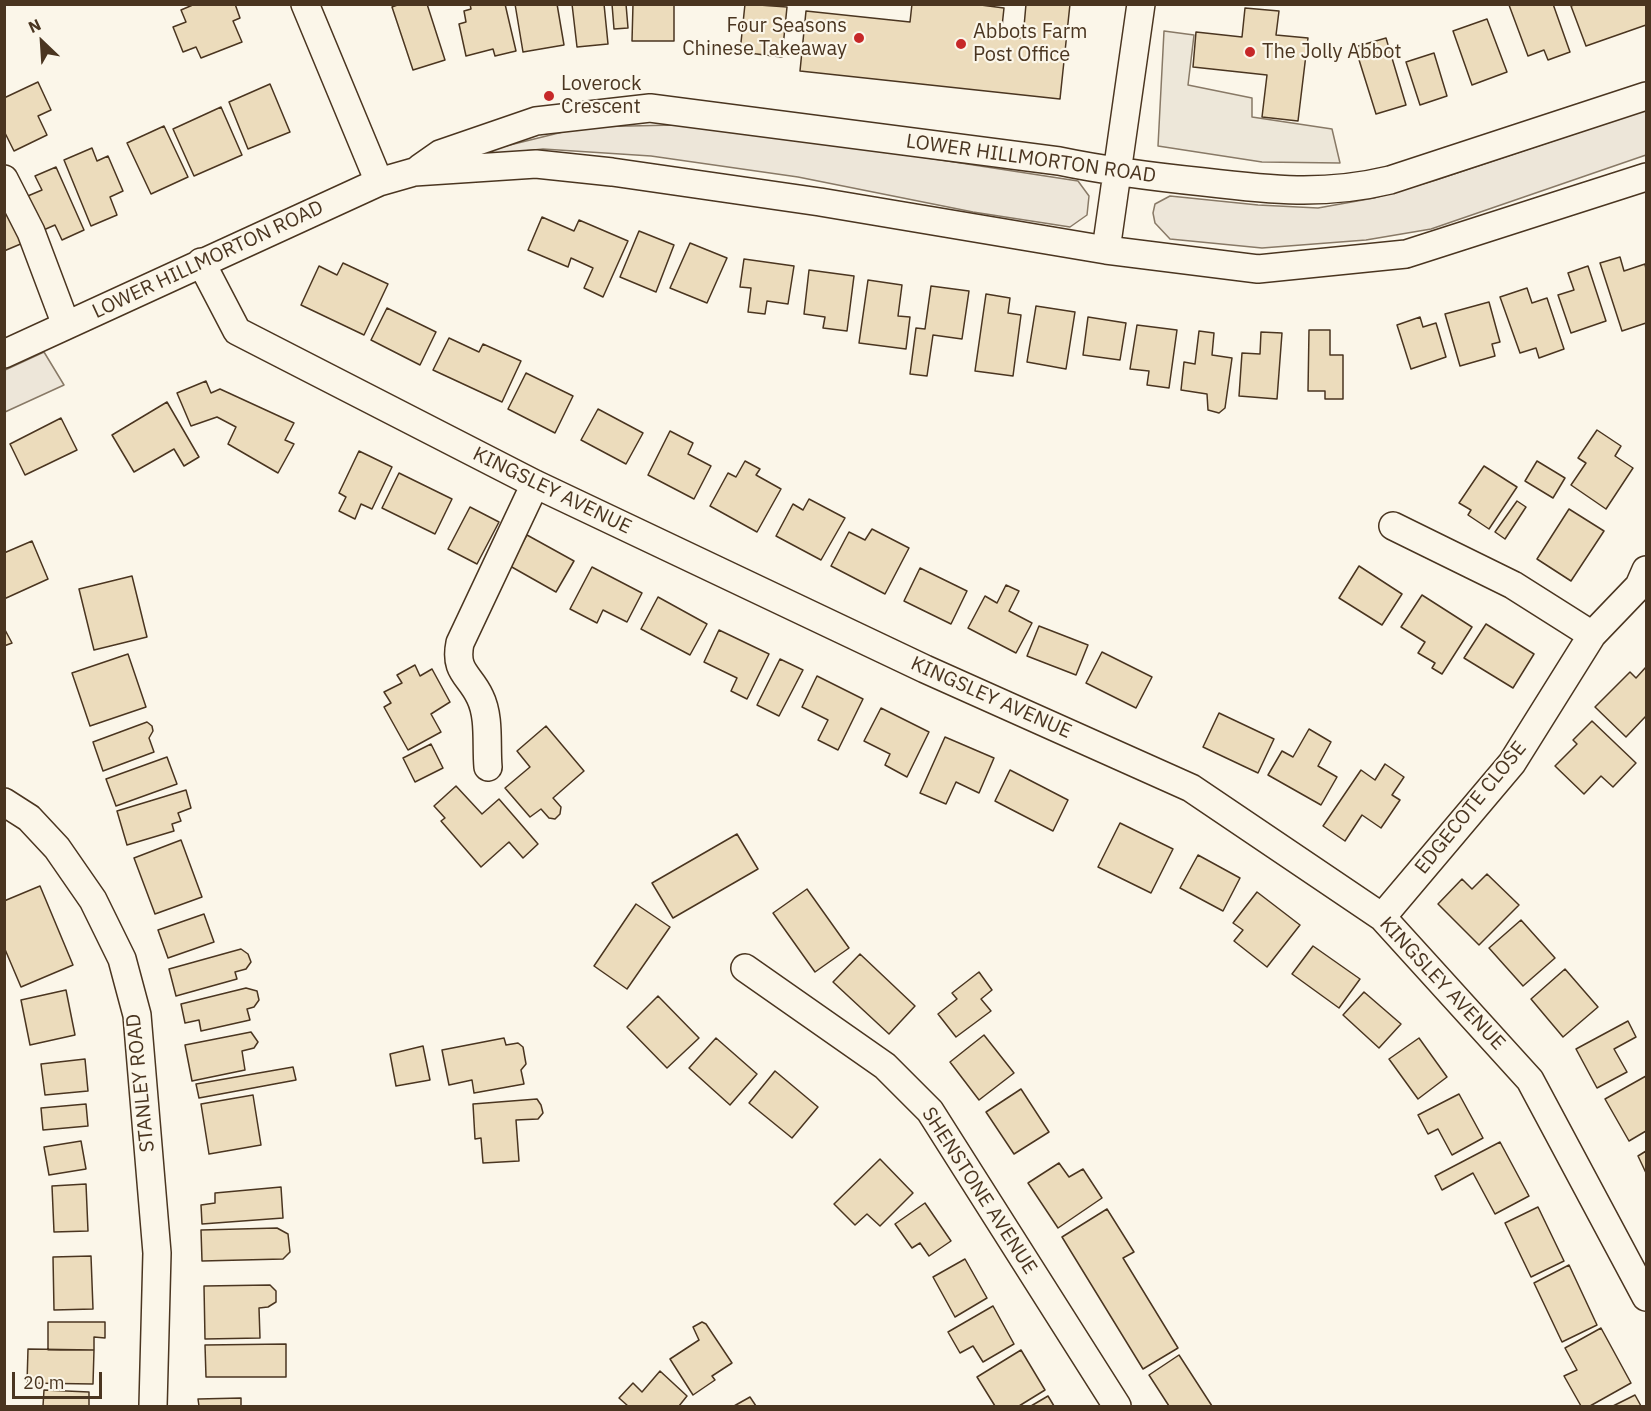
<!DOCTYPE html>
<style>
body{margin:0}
#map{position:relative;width:1651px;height:1411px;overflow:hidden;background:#fbf6e9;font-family:"IBM Plex Sans",sans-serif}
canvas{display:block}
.frame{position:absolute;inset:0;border:6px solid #4a3520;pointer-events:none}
.north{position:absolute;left:12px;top:12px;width:60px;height:60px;-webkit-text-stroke:4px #fbf6e9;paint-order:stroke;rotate:335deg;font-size:16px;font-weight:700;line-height:24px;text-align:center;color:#4a3520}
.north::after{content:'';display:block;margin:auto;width:21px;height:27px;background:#4a3520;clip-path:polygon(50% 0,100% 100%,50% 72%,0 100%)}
.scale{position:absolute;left:12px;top:1372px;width:90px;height:27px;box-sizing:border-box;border:3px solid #4a3520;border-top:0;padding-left:8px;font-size:18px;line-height:21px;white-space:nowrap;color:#4a3520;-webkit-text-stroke:4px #fbf6e9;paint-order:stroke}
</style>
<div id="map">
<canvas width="1651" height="1411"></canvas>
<div class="frame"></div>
<div class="north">N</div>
<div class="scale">20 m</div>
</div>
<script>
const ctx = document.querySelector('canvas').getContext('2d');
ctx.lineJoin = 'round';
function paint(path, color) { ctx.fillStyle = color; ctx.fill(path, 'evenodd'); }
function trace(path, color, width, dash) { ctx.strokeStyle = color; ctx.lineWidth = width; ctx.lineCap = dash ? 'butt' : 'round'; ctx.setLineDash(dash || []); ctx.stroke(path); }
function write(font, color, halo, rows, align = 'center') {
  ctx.font = font + ' "IBM Plex Sans",sans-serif'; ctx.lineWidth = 4.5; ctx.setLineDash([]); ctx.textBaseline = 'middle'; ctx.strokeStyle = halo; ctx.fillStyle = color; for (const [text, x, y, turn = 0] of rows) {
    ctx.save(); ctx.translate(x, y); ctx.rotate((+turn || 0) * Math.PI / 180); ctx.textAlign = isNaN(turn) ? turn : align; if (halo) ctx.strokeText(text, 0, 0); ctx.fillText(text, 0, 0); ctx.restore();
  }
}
const green = new Path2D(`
 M1646,110V155L1431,229L1366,240L1262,248L1170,239L1155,223L1153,213L1155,204L1170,196L1258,205L1318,208L1374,198L1436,180Z
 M676,125L830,143L1078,181L1089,196L1087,215L1070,227L973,212L798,177L651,156L543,149L457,158L583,127Z
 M44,352L64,385L5,412V370Z`);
paint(green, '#ede6d9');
trace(green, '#887966', 1.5);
const parking = new Path2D(`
 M1164,31L1194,35L1188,85L1252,98V117L1332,129L1340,163L1262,162L1158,146Z`);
paint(parking, '#ede7d9');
trace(parking, '#887966', 1.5);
const building = new Path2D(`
 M195,4H235L240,18L233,21L242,42L201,58L196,47L183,52L173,27L186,22L181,10Z
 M400,4H427L445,60L413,70L392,7Z
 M470,4H505L516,51L495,56L493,49L466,56L459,24L466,22L464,11L471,9Z
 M515,4H557L564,45L523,52Z
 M572,4H604L608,44L577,47Z
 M612,4H626L628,28L614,29Z
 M633,4H674V41H632Z
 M745,4L787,7L782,57L740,52Z
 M912,4H973L1004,8L1001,36L1023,38L1026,4H1070L1060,99L800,71L806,11L910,22Z
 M1553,4L1570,52L1548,60L1544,50L1528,56L1509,5Z
 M1577,4H1646V25L1586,46L1571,6Z
 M1245,8L1279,11L1276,35L1308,38L1298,121L1262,117L1267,75L1193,67L1196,32L1242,37Z
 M1487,19L1507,72L1472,85L1453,31Z
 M1386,38L1406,105L1376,114L1355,47Z
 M1434,53L1447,96L1420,105L1406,62Z
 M38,82L51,110L38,116L47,135L14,151L4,131V98Z
 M270,84L290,132L248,149L229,102Z
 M221,107L242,155L194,176L173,129Z
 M164,126L188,177L151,194L127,143Z
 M92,148L97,161L108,156L123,191L110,197L117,215L91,226L64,160Z
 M56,167L84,230L62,240L55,225L39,232L23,198L42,190L35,176Z
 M4,197L23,243L4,251Z
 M542,217L574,231L579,220L628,241L603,297L584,288L593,268L571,258L568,267L528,250Z
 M639,231L674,245L656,292L620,277Z
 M690,243L727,258L707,303L670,288Z
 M1620,257L1624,271L1645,264L1646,269V323L1622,331L1600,263Z
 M744,259L794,266L788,304L767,301L765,314L748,312L751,288L740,287Z
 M343,263L388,284L364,335L301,305L319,266L337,275Z
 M1588,266L1606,321L1571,333L1558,295L1574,290L1568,273Z
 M809,270L854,276L847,331L823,328L825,317L804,314Z
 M868,280L902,285L898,316L910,317L906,349L859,343Z
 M931,286L969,291L962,339L933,335L927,376L910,374L916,328L925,329Z
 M1527,288L1532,303L1547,298L1564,349L1539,358L1536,348L1520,353L1500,297Z
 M986,294L1010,298L1008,313L1021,315L1013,376L975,371Z
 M1489,302L1500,342L1492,344L1495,356L1460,366L1445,314Z
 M1036,306L1075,312L1066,369L1027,362Z
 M387,308L436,332L420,365L371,340Z
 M1088,317L1126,323L1120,360L1083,355Z
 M1420,317L1423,327L1436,323L1446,357L1411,369L1397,325Z
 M1137,325L1177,330L1169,388L1147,385L1149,371L1130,369Z
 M1309,330H1330V355H1343V399H1325V391H1308Z
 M1199,331L1214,333L1212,355L1232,358L1225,408L1219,413L1208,410L1207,394L1181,390L1184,362L1195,364Z
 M1261,332L1282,333L1277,399L1239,396L1242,353L1260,354Z
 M449,338L479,352L483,344L521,361L502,402L433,370Z
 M526,373L573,396L555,433L508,409Z
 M206,381L211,393L220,389L294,423L285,440L294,444L278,473L228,444L236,427L217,417L191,426L177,393Z
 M167,402L199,457L184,466L174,449L134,472L112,435Z
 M598,409L643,433L626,464L581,440Z
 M61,418L77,450L25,475L10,444Z
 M1597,430L1621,446L1615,456L1633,468L1606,509L1571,485L1586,463L1578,458Z
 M670,431L693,443L688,454L711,466L694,499L648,475Z
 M359,451L392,467L372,509L361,504L355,519L339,511L346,497L339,493Z
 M745,461L760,469L756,475L781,489L757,532L710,506L728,473L736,477Z
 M1537,461L1565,478L1553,498L1525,481Z
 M1484,466L1517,487L1489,529L1468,515L1471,510L1459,503Z
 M399,473L452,499L435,534L382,508Z
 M809,499L845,518L821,560L776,536L793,504L803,510Z
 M1517,501L1526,507L1505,539L1495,532Z
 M470,507L499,522L477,564L448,549Z
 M1569,509L1604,531L1571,581L1537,559Z
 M872,529L909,548L885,594L831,566L849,532L865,540Z
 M527,535L574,561L556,592L510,566Z
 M32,541L48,579L4,599V553Z
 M1359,566L1402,594L1382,625L1339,598Z
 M592,567L642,593L627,622L603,610L597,623L570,609Z
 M920,568L967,591L951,624L904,601Z
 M132,576L147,637L94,650L79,589Z
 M1006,585L1019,591L1009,611L1032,623L1016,653L968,628L985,596L997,603Z
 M1422,595L1472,627L1442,674L1432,668L1435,663L1418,653L1425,642L1401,627Z
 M658,597L707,624L690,655L641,629Z
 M1486,624L1534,654L1513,688L1464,658Z
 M1039,626L1088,645L1076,675L1027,656Z
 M4,628L12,643L4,646Z
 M719,630L769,654L747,699L731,691L737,678L704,662Z
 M1102,652L1152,677L1136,708L1086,683Z
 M128,654L146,707L90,726L72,673Z
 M780,659L803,670L779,716L757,705Z
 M415,665L420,676L432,669L450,702L431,714L441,732L408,750L384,707L391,703L384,692L402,683L397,675Z
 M1646,667V716L1626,737L1595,707L1630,672L1636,678Z
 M817,676L863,699L838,750L818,740L828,720L802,707Z
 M881,708L929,732L907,777L885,765L890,754L864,741Z
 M1219,713L1274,739L1258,773L1203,747Z
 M1592,721L1636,763L1613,787L1601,776L1584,794L1555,766L1577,744L1573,740Z
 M147,722L152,726L153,731L149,738L154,752L103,771L93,742Z
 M546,726L584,771L553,798L561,807L560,814L555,819L549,818L541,809L530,817L505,788L530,767L517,751Z
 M1309,729L1331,742L1318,766L1337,777L1321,805L1268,775L1282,751L1293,757Z
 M945,737L994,758L979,793L956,782L946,804L920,793Z
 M431,744L443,768L415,782L403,758Z
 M167,757L177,784L116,806L106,779Z
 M1385,764L1404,777L1392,795L1400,800L1381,828L1362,815L1345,841L1323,826L1361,770L1375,780Z
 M1010,770L1068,800L1053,831L995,801Z
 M456,786L482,814L499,799L538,844L523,858L509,842L481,867L441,821L445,818L434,806Z
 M186,790L191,808L178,813L181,821L172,824L174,831L127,845L117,811Z
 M1120,823L1173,849L1151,893L1098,867Z
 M737,834L758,869L673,918L652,883Z
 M181,840L202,897L155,914L134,858Z
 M1198,855L1240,878L1223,911L1180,888Z
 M1487,874L1519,905L1479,945L1438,904L1462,879L1472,889Z
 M40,886L73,965L21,987L4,947V901Z
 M807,889L849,948L815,972L773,913Z
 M1257,892L1300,925L1267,967L1234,941L1243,930L1233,923Z
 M636,904L670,927L627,989L594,966Z
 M204,914L214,942L168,958L158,930Z
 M1521,920L1555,958L1523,986L1489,948Z
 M1313,946L1360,979L1339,1008L1292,974Z
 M241,949L248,954L251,962L246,969L235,972L237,979L176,996L169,969Z
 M860,954L915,1006L889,1034L833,982Z
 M1565,969L1598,1007L1563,1037L1531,999Z
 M979,972L992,990L981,999L991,1011L956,1037L938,1014L957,999L952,993Z
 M246,988L257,991L259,1000L254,1007L247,1009L250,1020L201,1031L199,1020L185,1023L181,1004Z
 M66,990L75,1035L30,1045L21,1000Z
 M1364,992L1401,1024L1379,1048L1343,1015Z
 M658,996L699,1038L667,1068L627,1027Z
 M1628,1021L1636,1037L1614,1049L1627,1072L1597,1088L1576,1049Z
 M251,1032L258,1042L254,1048L242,1051L245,1070L192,1081L185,1045Z
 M984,1035L1014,1073L979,1100L950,1062Z
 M504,1038L506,1045L518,1043L523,1047L526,1064L521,1070L524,1084L474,1093L472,1080L449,1085L442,1050Z
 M716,1038L757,1074L730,1105L689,1068Z
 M1419,1038L1447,1077L1418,1099L1389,1059Z
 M423,1046L430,1080L396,1086L390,1054Z
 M85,1059L88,1091L45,1095L41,1064Z
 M293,1067L296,1080L199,1098L196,1084Z
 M775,1071L818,1107L792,1138L749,1103Z
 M1646,1076V1131L1629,1141L1605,1099Z
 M1021,1089L1049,1132L1014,1154L986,1112Z
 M1459,1094L1483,1138L1452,1155L1438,1129L1428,1134L1418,1115Z
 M253,1095L261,1145L209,1154L201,1104Z
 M537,1099L541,1105L543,1113L538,1119L516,1120L519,1161L483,1163L481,1138L475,1139L473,1104Z
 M86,1104L88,1126L43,1130L41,1108Z
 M81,1141L86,1169L49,1175L44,1147Z
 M1500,1142L1529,1196L1495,1214L1473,1173L1442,1190L1435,1176Z
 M1646,1151V1173L1638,1156Z
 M880,1159L913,1193L880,1226L867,1214L855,1225L834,1204Z
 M1059,1163L1069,1177L1083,1169L1102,1198L1058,1228L1028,1183Z
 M86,1184L88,1231L54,1232L52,1186Z
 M281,1187L283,1218L202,1224L201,1205L215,1203V1193Z
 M925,1203L951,1241L929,1256L920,1243L912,1248L895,1224Z
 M1538,1207L1564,1261L1531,1277L1505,1223Z
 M1107,1209L1134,1252L1123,1258L1178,1348L1143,1369L1062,1237Z
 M277,1228L288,1234L290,1252L283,1259L202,1261L201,1230Z
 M91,1256L93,1309L54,1310L53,1257Z
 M965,1259L987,1298L955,1317L933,1277Z
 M1569,1265L1597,1325L1562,1342L1534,1283Z
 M270,1285L276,1291V1302L268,1307L259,1308L260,1338L205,1339L204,1286Z
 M993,1306L1014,1344L983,1362L973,1346L960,1353L948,1332Z
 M48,1322H105V1338L94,1337V1350H48Z
 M702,1322L706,1324L732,1363L712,1376L715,1380L693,1395L670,1359L699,1340L693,1327Z
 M1601,1328L1631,1383L1590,1406H1581L1564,1376L1577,1370L1565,1348Z
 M286,1344V1377H206L205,1345Z
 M28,1349L94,1350L93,1384L27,1383Z
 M1021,1350L1045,1390L1019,1406H995L977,1377Z
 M1179,1355L1212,1406H1169L1149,1375Z
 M660,1371L687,1396L679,1406H628L619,1398L633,1383L642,1392Z
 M44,1390L89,1392V1406H43Z
 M1635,1395L1641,1406H1613Z
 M1048,1396L1054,1406H1031Z
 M750,1397L756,1406H734Z
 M241,1398V1406H199L198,1399Z`);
paint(building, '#ecdcbc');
trace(building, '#4a3520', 1.5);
const street = new Path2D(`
 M305,4L379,182
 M420,168L440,154L536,121L650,108L1059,161C1107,171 1155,177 1204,182C1271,190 1323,196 1390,180L1646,96
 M4,179L31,232L66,325
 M1106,250L1141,4
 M201,262L237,331L535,484L925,669L1191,788L1382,917L1530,1080L1646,1297
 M4,354L379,182L414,172L536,164L612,172L820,202L1106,250L1258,269L1406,254L1646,177
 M1393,526L1513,585L1592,635
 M488,767C486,745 490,717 480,697C470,675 454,672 460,643L535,484
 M4,802L29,818L57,848L93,900L122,959L137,1015L157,1253L153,1406
 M1382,917L1512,763L1592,635L1639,586L1646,570
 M745,968L885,1066L930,1111L1117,1406`);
trace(street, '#4a3520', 30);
trace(street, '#fbf6e9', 27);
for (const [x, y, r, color] of [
 [859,38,6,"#c62828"],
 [961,44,6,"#c62828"],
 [1250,52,6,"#c62828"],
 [549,96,6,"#c62828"]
]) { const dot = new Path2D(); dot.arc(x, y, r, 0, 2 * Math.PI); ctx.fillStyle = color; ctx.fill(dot); trace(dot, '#fbf6e9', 2); }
write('20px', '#4a3520', '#fbf6e9', [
 ["Four Seasons",847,26,"right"],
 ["Chinese Takeaway",847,49,"right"],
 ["Abbots Farm",973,32],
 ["Post Office",973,55],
 ["The Jolly Abbot",1262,52],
 ["Loverock",561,84],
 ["Crescent",561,107]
], 'left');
write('20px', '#4a3520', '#fbf6e9', [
 ["LOWER HILLMORTON ROAD",1031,159,8],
 ["LOWER HILLMORTON ROAD",208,260,-25],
 ["KINGSLEY AVENUE",552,491,26],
 ["KINGSLEY AVENUE",991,698,24],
 ["EDGECOTE CLOSE",1471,808,-51],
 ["KINGSLEY AVENUE",1442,984,47],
 ["STANLEY ROAD",141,1083,-96],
 ["SHENSTONE AVENUE",979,1191,57]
]);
</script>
